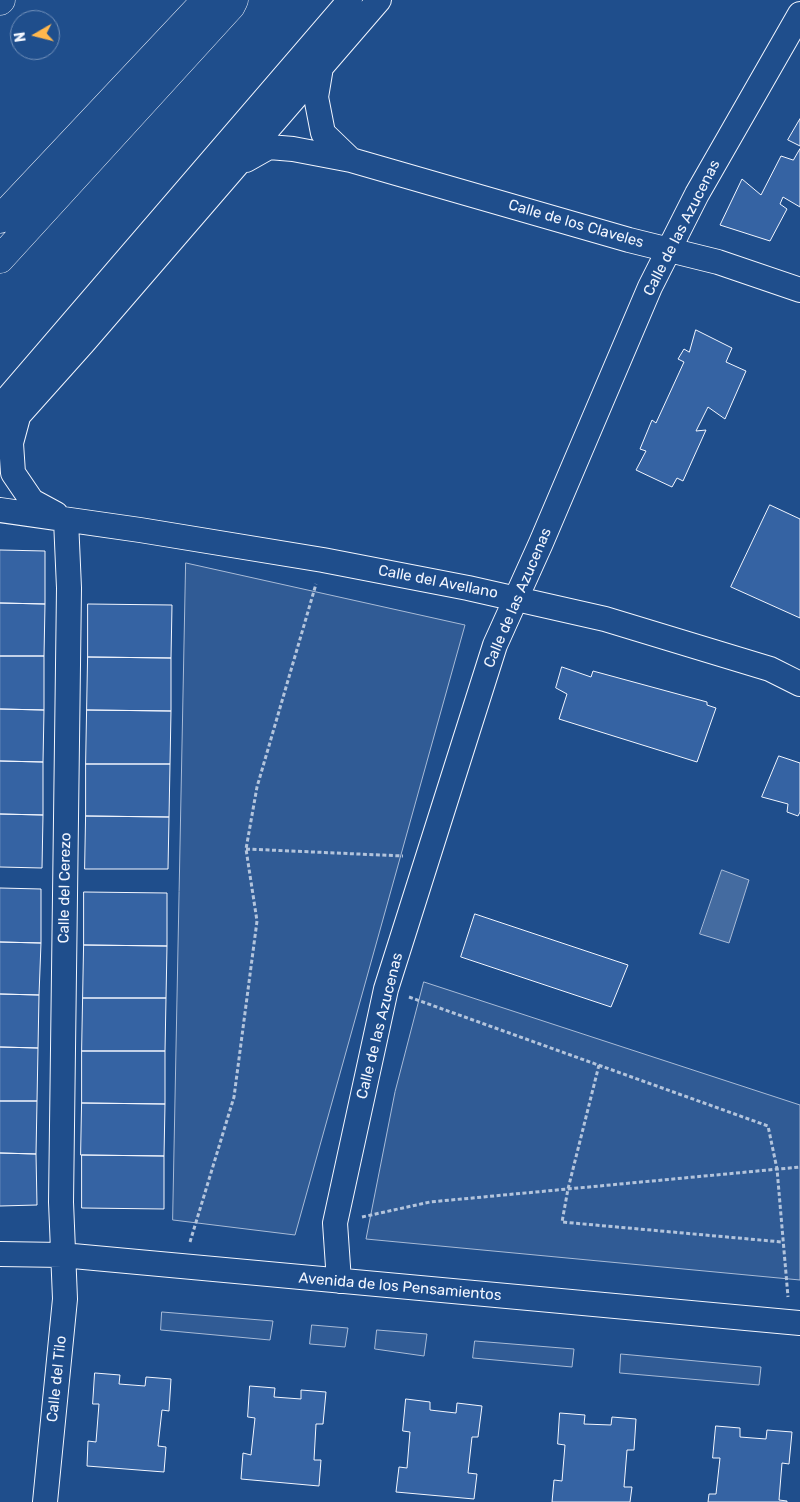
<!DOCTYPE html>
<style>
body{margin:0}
#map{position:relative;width:800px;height:1502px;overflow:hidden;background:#1f4e8c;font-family:Rubik,sans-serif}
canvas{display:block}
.north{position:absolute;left:10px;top:10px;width:50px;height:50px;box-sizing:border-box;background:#1f4e8c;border:1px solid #7391ba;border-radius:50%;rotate:262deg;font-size:14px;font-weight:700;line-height:20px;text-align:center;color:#f2f6ff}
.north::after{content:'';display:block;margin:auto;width:18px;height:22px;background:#ffb74d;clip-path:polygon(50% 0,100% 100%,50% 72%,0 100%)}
</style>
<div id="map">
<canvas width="800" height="1502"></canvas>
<div class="north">N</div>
</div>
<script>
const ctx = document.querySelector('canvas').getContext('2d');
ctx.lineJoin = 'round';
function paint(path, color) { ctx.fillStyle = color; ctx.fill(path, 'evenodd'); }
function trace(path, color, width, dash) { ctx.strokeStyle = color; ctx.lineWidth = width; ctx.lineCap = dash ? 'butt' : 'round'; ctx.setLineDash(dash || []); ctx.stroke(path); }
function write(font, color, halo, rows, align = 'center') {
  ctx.font = font + ' Rubik,sans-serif'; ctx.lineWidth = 4; ctx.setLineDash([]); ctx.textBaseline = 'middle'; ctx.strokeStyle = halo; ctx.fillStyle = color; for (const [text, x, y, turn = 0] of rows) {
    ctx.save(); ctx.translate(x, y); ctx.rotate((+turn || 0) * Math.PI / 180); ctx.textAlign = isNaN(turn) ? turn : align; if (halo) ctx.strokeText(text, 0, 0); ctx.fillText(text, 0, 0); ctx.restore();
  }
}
const built = new Path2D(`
 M186,563L465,625L295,1235L173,1220Z
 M424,982L800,1105V1280L366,1239L395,1092Z
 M162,1312L273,1321L270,1340L161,1330Z
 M312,1325L348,1328L345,1347L310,1344Z
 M377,1330L427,1334L424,1356L375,1349Z
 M475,1341L574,1349L572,1367L473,1358Z
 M621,1354L761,1367L759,1385L620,1373Z`);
paint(built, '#305b95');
trace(built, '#a8bbd7', 1);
const water = new Path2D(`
 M722,870L749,880L729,943L700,934Z`);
paint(water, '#446ba0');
trace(water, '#a8bbd7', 1);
const building = new Path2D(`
 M800,119V146L788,140Z
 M800,149V207L783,197L780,204L787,209L770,241L720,225L742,179L761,195L781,156L793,160Z
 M696,330L732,348L726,362L746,371L725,419L708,407L696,431L706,430L683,481L677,478L672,487L636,470L646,451L640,449L652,420L656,423L684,362L678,359L684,349L689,352Z
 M770,505L800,519V618L731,587Z
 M0,550L45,551V604L0,603Z
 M0,603L45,604L44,656H0Z
 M88,604L172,605L171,658L88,657Z
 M0,656H44V710L0,709Z
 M88,657L171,658V711L87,710Z
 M562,667L591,677L593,671L707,702V705L716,708L697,762L559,719L567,694L556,688Z
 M0,709L44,710L43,762L0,761Z
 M87,710L171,711L170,764H86Z
 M779,756L800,763V812L798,816L787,812L788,804L762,797Z
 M0,761L43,762V815L0,814Z
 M86,764H170L169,817L86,816Z
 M0,814L43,815L42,868L0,867Z
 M86,816L169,817L168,869H85Z
 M0,888L41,889V943L0,942Z
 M84,892L167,893V946L84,945Z
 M475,914L628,965L611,1007L461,957Z
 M0,942L41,943L39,995L0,994Z
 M84,945L167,946L166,998H83Z
 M0,994L39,995L38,1048L0,1047Z
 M83,998H166L165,1051H82Z
 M0,1047L38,1048L37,1101H0Z
 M82,1051H165V1104L82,1103Z
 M0,1101H37L36,1154L0,1153Z
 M82,1103L165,1104L164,1156L81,1155Z
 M0,1153L36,1154L37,1205L0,1206Z
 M82,1155L164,1156V1209L82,1208Z
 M95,1373L120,1375L119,1384L145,1386L146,1377L171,1379L169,1411L162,1410L158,1446L166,1447L164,1472L87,1466L88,1441L96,1442L99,1404H93Z
 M250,1386L275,1388L274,1397L301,1399V1390L326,1392L323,1424H316L314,1460H321L319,1486L241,1479L243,1453L251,1455L255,1418L248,1417Z
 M406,1399L430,1402V1410L456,1413L457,1403L482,1406L478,1437H472L468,1473L477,1474L474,1499L396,1492L399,1467L407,1468L410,1432L403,1431Z
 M560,1413L585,1415L584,1424L611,1425L612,1417L636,1419L634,1450H627L624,1487H632L630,1502H552L554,1480L562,1481L565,1445L558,1444Z
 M716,1426L740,1428V1437L766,1439L767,1430L792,1432L789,1464L782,1463L779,1500L787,1501V1502H708L709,1494H716L720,1458H713Z`);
paint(building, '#3563a3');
trace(building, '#f2f6ff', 1);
const minor = new Path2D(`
 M246,160L269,147L293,149L351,160L323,133L316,97L321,67
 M351,160L629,240L718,262L800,290
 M0,407L350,0
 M18,417L11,443L13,473L32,501L56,514
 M0,436L84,342L379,0
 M0,510L140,530L323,560L468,588L605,619L770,669L800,684
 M0,1254L62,1255L800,1323
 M339,1281L335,1223L386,989L495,645L541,543L650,287L697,194L800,14
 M45,1502L65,1299L61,1202L69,588L66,520`);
const motorway = new Path2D(`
 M0,1L1,0
 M0,219L206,0
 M0,259L231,6L234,0`);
trace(minor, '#f2f6ff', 26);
trace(motorway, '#f2f6ff', 29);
trace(new Path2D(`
 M246,849L403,856
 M409,997L768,1126L777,1169L788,1297
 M599,1065L568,1189L562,1222L782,1242
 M362,1217L430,1202L800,1167
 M190,1242L234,1097L257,921L246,849L257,787L316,584`), '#b3c4dc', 3, [4, 2.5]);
trace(minor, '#1f4e8c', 24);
trace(motorway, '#1f4e8c', 28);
write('15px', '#f2f6ff', '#1f4e8c', [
 ["Calle de los Claveles",576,224,16],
 ["Calle de las Azucenas",682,228,-63],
 ["Calle del Avellano",438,582,11],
 ["Calle de las Azucenas",518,598,-67],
 ["Calle del Cerezo",65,888,-89],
 ["Calle de las Azucenas",380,1026,-76],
 ["Avenida de los Pensamientos",400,1287,5],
 ["Calle del Tilo",57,1379,-84]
]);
</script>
